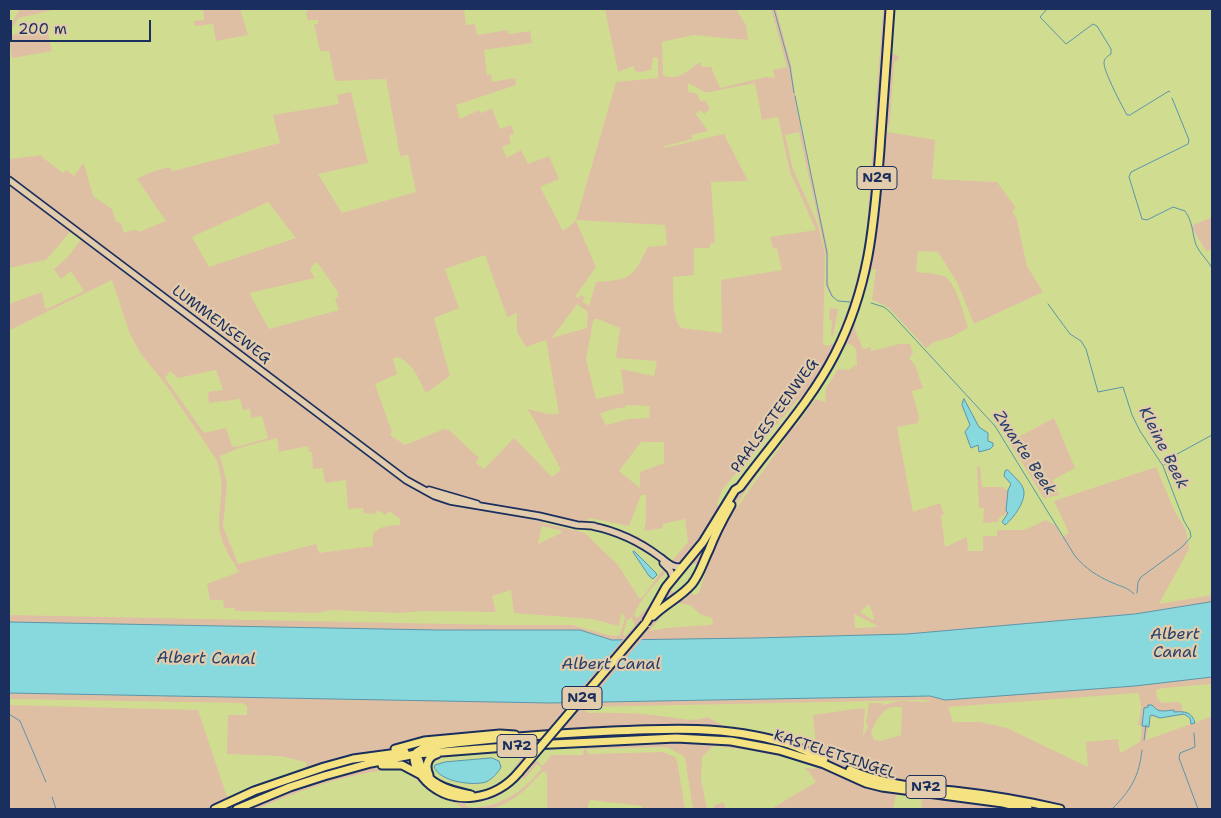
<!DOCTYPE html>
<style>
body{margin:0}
#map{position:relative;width:1221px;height:818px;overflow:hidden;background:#dfbfa4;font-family:"Shantell Sans",sans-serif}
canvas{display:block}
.frame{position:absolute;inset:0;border:10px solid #1b2f5e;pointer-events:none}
.scale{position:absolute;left:10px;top:20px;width:141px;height:22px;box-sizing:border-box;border:2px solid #1b2f5e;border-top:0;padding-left:6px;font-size:15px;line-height:18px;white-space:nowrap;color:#1b2f5e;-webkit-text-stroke:4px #e2ccac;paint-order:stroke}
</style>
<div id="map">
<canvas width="1221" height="818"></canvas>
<div class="frame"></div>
<div class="scale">200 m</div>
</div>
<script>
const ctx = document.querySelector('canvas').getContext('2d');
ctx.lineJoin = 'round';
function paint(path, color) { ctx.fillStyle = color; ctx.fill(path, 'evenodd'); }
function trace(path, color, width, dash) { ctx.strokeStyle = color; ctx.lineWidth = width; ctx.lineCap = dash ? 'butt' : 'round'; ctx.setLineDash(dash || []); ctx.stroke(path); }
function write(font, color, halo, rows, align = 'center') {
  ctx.font = font + ' "Shantell Sans",sans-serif'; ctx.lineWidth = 4.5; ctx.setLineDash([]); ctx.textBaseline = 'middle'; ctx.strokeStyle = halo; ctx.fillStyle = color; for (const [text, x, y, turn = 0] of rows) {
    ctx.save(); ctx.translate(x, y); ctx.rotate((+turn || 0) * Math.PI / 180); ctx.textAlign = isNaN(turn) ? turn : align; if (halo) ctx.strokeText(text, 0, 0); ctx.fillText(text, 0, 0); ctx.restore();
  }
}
paint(new Path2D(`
 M9,9H20L13,21L9,24Z
 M57,9L65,10L71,9H203L204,20L194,21L195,26L213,24L216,41L248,35L240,9H311L306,12L308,20H318V24H314L320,51H329L335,81L386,79L400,156L408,155L416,192L342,213L318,174L368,163L351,92L337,95L339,104L273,115L280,143L173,171L169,167L149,173L137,179L166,221L139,232C135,228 129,231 124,233L120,222H116L112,209L93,196L84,164L82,165L74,176L66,170L63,173L42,157V155L9,159V42L12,58L52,51L47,29L12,35L10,30L19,18Z
 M464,9H605L618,72L633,66L635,71L640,72L651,70L653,57L658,58V78L616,82L576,220L665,225L667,245L648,247C631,280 632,279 596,282L589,306L582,301L585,298L581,295L578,298L575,297L596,267L576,221L563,231L540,187L559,179L549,156L528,164L521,150L507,158L502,147L511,143L509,136L514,133L511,125L500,129L492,109L481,113L479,110L460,119L456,105L516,85L515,78L492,82L491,74L487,75L484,50L532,43L530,31L509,34L508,30L477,35L475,24L466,25Z
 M736,9H771L787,67L773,70L775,78L766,77L720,88L711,67H702L700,62C688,70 678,82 663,75L662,42L693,35L748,40L746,25Z
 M776,9H883L867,225C862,266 851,305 835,342C831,345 827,347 823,344V342L825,254L818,225L793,169L785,135L799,132L827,260L826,284L828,291L833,298L834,297C824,283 830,266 828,250L797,108L791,64ZM830,308L838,309L833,336L831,337L832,321L829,320Z
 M895,9H1212V217L1191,226L1206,251L1212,249V595L1159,604L1189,549L1186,530L1174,510L1156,467L1054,501L1069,533L1062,537L1056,526L1046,520L1024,530H997V536H983V551H968L967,537L945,547L941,516L944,514L940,503L913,512L897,427L918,423L919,418L912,391L923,388L915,365L909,358L913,353L910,344H899L871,351V347L863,349L855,330V322L872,269H876L872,300L886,306L891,310L926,348L934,342L949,338L968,328C964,316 956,280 943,276C935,273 924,273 916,272L918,251L938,252L957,282L974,324L1043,292L1027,266L1017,220L1012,211L1016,208L997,182L932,179L935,140L887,132L890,121L894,64L895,61L898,60L899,56L891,53ZM964,400C971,415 981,427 987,441L979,451V445L975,446L968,430L970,425L962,405ZM1054,418L1075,468L1053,480L1059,495L1044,498L1009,442ZM980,466L982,487H1003L1004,489L1008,490L1011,484L1008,480L1010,472L1020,483L1005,525L1008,513L999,518L998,522L983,523L984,508H979L977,467Z
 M688,83L705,92H710L755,83L762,120L778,117L790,172L816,230L770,237L773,249L777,248L782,270L721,280L722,333L681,328C671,316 674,293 673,277L694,275V248H710V244L715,243L711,182L748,181L724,134L664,148L665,146L692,139V135L708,131L696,114L701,110L704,114L710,109L705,100L701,102L696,93L688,92Z
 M268,202L296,238L209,267L192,237Z
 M71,231L81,239L68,257L54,269L61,279L71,271L84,291L47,309L45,308L42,292L9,304V268L46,260Z
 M485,255L507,317L517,313V332L526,347L546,340L559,414H548L527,409L535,421L561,470L552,477L514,438L484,469L476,463L479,458L449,430L444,429L405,445L390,435L392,432L375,384L397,374L393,359L398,357C414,364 418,378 426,393L450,376L434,318L459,308L445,269Z
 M317,262L338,292V297L335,299L339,310L269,329L249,293L315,278L310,270L312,266Z
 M112,280L130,334L141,354L166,385L216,459C226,484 219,500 219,525C220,543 231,558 239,572L207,584L210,600H223L224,608H235V611L316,613L333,610L398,613L423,611L496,612L492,596L511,590L514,613L592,619L619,626L622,612L625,618L620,635L617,636L608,635L572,625H501L9,615V328L10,330Z
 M577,304L588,312L587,328L552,338Z
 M595,319H598L620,328L616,358L657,361L654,376L621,369L624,393L596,399L586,359L593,321Z
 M848,344L852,345L856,349L857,366L855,365L849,370L838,369L826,388L825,402L815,399L795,427L793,426L818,393L846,345Z
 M216,370L223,390L208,392L209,403L240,399L243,410L250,409L251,418L262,416L268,438L237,447L232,446L226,428L204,433L165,378L170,371L178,378Z
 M798,399L799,400L719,506L717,504L722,490Z
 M626,405L650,406L649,418L629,419L606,425L600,414L613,409L626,407Z
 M784,437L785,440L736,509H733Z
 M277,438L279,452L308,446L309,452H312L313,469L323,468L325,483L346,480L348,509L363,508L364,513L375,514L377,510L386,515L389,511L400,519V525C389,526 380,525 373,534V546L319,553L316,544L238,564L223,526L227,483L220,456L239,448Z
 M641,442H664V463L640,472V488L619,471Z
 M641,495H646V520L644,531L663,528L662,524L685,519L688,542L672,561C662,556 653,546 644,540C627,530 608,525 588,521L589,518L629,526Z
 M544,519C569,524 597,526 621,537C636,544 650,555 663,565L664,568L642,598H639L618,565L587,535L582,532L547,524L543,523Z
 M542,526L562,531L561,533L538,544Z
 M711,553L699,593L694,595L691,592V588Z
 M690,563H694L697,567L689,581L680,592H673L671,589L672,584Z
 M667,571C670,580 658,594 654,604L653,602L637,618L634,615C640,599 656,583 667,571Z
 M678,603L690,605L700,614L712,618L713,623L710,625L666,628L649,631L668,609Z
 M869,604L874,618L873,620L860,612Z
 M854,614L876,625L877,627L855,628Z
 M632,618L635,625L625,636L623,634L627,620Z
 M1212,684V716L1195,723C1193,717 1188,712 1182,711V705L1178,702L1162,703L1157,699L1156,690L1163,688Z
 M1139,693L1141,707L1138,725L1142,726L1140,742L1120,753L1118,739L1086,742L1088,767L1007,728L980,722H953L948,707Z
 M9,699L242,703L247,706V715H228L227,754L280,756L306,762L307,765L304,768L227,797L198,710L9,705Z
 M925,700L931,702L899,701L883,705L882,703H869L866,724L868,727L863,736L865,710L862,708L813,715L816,746L814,750L770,733L724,726L707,717C695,722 682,719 669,717C643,713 614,712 588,713L585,710L586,707Z
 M893,707H902L901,735L881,741L874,740L871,733C876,722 880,710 893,707Z
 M1184,714L1190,718L1191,724L1146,740L1150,716L1160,718Z
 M584,746L583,755H551L543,766L526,752L513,769L515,771C507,780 497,788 485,790C468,794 441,787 431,772L432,763L439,757ZM494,758L501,765C497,771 495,777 488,780C476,788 449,780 438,773L439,763Z
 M715,746L754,751L816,764L814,769L806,768L805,770L808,771L816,782L771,809H726L723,802L714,806V809H707L701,779L702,757L712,747Z
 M663,747L669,748L685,757L693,809H685L677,761L675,757L663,752L589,754L586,749Z
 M537,764L542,768C526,788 507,803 481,807C475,808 470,808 465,806L466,803C489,803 507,794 522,777L524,779Z
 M396,769C414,772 423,789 439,797C449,803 456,800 463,809H257C301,790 348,773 396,769Z
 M542,772H546L547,775V809H489C512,804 527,789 542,772Z
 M896,795L922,798L921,809H893Z
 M590,800L642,806V809H587Z`), '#d0dd90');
const water = new Path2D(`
 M964,399L979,427L988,433V441L993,443V446L990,449L979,452L978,445L971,448L965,432L970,425L962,405Z
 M1008,470C1012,475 1021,482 1023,488C1028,499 1013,519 1005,525L1002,522L1008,513L1006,511L1008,490L1011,484L1004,476L1005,471Z
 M634,551L656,573L657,575L653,579L649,576L633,552Z
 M1212,602V677L1135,686L945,700L930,696L549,703L9,693V622L437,630H580L612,640L754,638L907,634L1135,614Z
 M1148,705H1152C1159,713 1162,711 1174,710V712C1185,711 1192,712 1195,723L1191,724L1190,718L1184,714L1160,718L1152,715L1150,716L1149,727L1142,726L1144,708L1148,707Z
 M492,758L499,761L501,767C498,773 492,779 486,782C473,786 440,782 434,767L435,765L445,762Z`);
paint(water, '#87d9dd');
trace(water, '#5c95aa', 1);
paint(new Path2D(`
 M625,637H644L586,705H567Z`), '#dfbfa4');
trace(new Path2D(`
 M774,9L790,67L794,93
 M1047,9L1040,17L1066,44L1093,24L1097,26L1111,49V54C1108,56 1104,58 1104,63C1104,72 1122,106 1127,115H1130L1169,91L1170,92
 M795,96L827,253V285L832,296L838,301L850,302
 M1172,98L1189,140L1188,144L1131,172L1129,177L1142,219L1147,220L1173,207L1185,211C1193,222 1192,233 1196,245C1200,254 1208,260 1212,268
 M871,303L884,307L889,311L995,426L1075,556C1086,569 1097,576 1113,583C1122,587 1127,587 1134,594
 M1048,304L1070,334L1081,341L1086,349L1098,392L1123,387L1132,415L1140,431L1163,466L1184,521L1190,531L1191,537L1182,547L1141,577L1138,582L1137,593
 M1164,465L1168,459L1212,435
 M9,714L20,721L46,782
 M1194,733L1195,747L1180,753L1179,758L1198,809
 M1144,740L1146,725
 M52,797L56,809
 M1112,809C1131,790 1139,777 1142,750`), '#5c95aa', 1);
const secondary = new Path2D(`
 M9,180L406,480L435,496L450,501L539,516L577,525L594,526
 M429,490L477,504
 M592,526C617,531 640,542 660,557C667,562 672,568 681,567
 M663,563L670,570L673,577`);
const primary = new Path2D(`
 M653,616C665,604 681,597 692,584C700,574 703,562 709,550C715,534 723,519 731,505
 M647,621L666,587L703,542L735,490L740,487C772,443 810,403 835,354C870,286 874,223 880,149C883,102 887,55 890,9
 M395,749L424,741L500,734L515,735
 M416,753C419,759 420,766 424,772C434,787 454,791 471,795
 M382,765H402L419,774
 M850,770C883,785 919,787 954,791C990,795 1025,801 1060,809
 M519,772C496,800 453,808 426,781C420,774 414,767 414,757L417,752L425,747C480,739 536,735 592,732C657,729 722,724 785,743C798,747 811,753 824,759
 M429,775C425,766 427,757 437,754
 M215,809L254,791L324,767L353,759L405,752
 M237,809L290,787L324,776L371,763L416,754L532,745L676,738L731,741L779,750L824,764L866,783L882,787L1003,803L1028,809`);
trace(secondary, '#1b2f5e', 9);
trace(primary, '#1b2f5e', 11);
trace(secondary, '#e2ccac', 5.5);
trace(primary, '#f5e382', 7);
const primaryBridge = new Path2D(`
 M519,772L645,624`);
trace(primaryBridge, '#1b2f5e', 11, []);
trace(primaryBridge, '#f5e382', 7);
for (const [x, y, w] of [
 [877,178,40],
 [582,698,40],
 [517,746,40],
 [926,787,40]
]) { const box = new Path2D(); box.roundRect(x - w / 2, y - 11.5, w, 23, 4); ctx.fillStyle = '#e2ccac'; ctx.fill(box); trace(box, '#1b2f5e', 1); }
write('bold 14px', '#1b2f5e', null, [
 ["N29",877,178],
 ["N29",582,698],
 ["N72",517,746],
 ["N72",926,787]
]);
write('15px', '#1b2f5e', '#e2ccac', [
 ["LUMMENSEWEG",221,325,37],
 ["PAALSESTEENWEG",775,416,-54],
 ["KASTELETSINGEL",835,755,18]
]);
write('italic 16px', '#26406b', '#e2ccac', [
 ["Kleine Beek",1163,448,63],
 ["Zwarte Beek",1024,453,56],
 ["Albert",1175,635],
 ["Canal",1175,653],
 ["Albert Canal",206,659,1],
 ["Albert Canal",611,665]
]);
</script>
